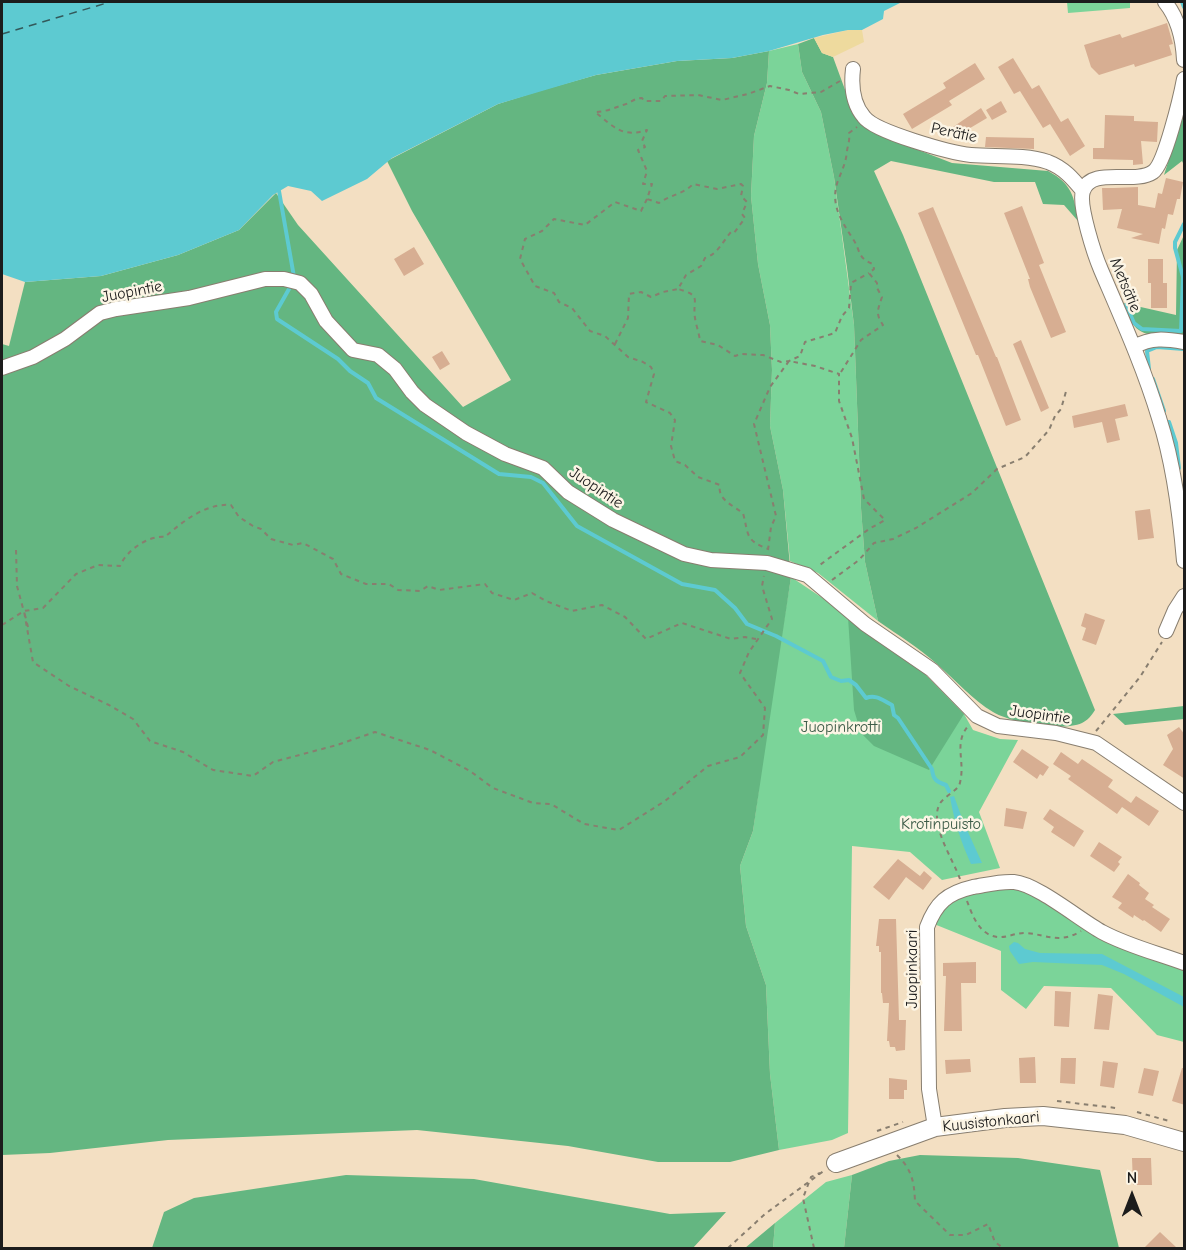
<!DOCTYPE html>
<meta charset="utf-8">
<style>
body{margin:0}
#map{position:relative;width:1186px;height:1250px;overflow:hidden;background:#f3dfc2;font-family:"Comic Neue",sans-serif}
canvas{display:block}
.frame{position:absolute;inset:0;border:3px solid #1c1c1c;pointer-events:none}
.north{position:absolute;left:1102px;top:1166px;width:60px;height:60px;-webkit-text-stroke:4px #fcf5e5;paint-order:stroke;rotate:0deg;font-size:16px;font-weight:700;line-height:24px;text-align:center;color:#1c1c1c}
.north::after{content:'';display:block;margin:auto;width:21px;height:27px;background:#1c1c1c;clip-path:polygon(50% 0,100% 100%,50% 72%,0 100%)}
</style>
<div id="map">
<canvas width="1186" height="1250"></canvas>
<div class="frame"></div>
<div class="north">N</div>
</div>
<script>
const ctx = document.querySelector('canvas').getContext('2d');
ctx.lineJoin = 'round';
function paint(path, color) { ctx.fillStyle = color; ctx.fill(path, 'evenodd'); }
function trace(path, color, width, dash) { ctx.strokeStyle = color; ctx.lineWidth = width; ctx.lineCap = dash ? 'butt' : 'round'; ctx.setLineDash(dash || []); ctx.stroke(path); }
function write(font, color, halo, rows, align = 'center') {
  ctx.font = font + ' "Comic Neue",sans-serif'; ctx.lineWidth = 5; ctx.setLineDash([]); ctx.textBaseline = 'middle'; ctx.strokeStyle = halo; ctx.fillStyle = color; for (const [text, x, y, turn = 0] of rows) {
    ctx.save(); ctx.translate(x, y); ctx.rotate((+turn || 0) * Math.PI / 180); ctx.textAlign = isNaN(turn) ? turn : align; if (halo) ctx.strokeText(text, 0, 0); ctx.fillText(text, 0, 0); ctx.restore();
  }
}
paint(new Path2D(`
 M1067,2H1130V8L1068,13Z
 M798,44L802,72L821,112L834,177L854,325L861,508L865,562L878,621L818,573L790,561L783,490L770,426L772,370L770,325L758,264L751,196L754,136L767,83L769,51Z
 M791,577L902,651L964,714L973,730L1000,739L1018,740L979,812L1000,868L942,880L910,852L852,846L848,1133L832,1140L779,1150L770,1074L766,985L746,926L740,866L753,831L759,788L757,786Z
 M1006,887L1018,888L1184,970V1042L1157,1035L1111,988L1044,986L1026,1009L1001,990V951L934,924C952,893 975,892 1006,887Z
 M852,1175L844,1248H773L775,1223L826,1182Z`), '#7bd499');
paint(new Path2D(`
 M814,38L822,53L833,57L851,106L864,126L890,139L952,163L1048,171C1072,184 1074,196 1078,221L1064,205L1043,204L1035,182H994L891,161L874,171L903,235L1095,710C1091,716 1088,720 1082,723C1061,732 1012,723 993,712C973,700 955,680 937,664C919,648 898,635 878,621L865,562L861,508L854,325L847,268L834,177L821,112L802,72L798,44Z
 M769,51L767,83L754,136L751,196L758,264L770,325L772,370L770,426L783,490L791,577L753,831L740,866L746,926L766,985L770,1074L779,1150L730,1162H658L568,1146L417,1130L168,1140L50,1153L2,1155V344L9,346L25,282L101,276L178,255L239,230L276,193L298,225L463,407L511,380L412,211L387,161L498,104L539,91L596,75L677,61L732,58Z
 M1184,112V165L1182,161L1164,175Z
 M1184,235V335C1150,335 1135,341 1123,303L1176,315L1177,250Z
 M848,617L902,651L964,714L929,770L874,746L861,733L854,710Z
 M1184,706V719L1125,725L1113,714Z
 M920,1155L1018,1158L1100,1170L1119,1248H844L852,1175L889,1161Z
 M346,1175L474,1179L670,1214L726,1212L693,1248H152L164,1212L194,1198Z
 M775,1223L773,1248H745Z`), '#64b681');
paint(new Path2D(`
 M848,30H862L864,42L833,57L822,53L814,38Z`), '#eeda9e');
paint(new Path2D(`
 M2,2H902L884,11L883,19L862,30H848L823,35L769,51L732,58L677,61L596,75L498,104L392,158L367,179L322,201L311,191L288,186L273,195L239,230L178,255L101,276L25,282L2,274Z
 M954,796L963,821L982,863L971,864C961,842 954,821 950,797Z
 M1014,942L1018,943L1025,949L1040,953L1102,954L1184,997V1007L1124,974L1102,965L1033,962L1019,964L1010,951L1009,946Z`), '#5dcad1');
trace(new Path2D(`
 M1182,2L1184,7
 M279,191L294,277
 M289,289L276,312L277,319L338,359L350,371L368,383L376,398L499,474L531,477L543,483L577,526L682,584L715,590L735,608L747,624L776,636L823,661L831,677L841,681L849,680L856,685L866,698C877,694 883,701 892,705L894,715L898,718L932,769C933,780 937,782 946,785L949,791
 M1126,305L1134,323L1142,329L1181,331L1183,277L1175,248V242L1184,224
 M1149,369L1147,351L1157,347L1184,349
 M1153,379L1164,411
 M1169,422L1176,443L1179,468`), '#5dcad1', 4);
trace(new Path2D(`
 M2,34L110,2`), '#33595b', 1.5, [8, 6]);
paint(new Path2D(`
 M1167,23L1173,44L1169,45L1172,55L1135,67L1134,64L1099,75L1091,67L1084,45L1120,34L1122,38Z
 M1013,58L1032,89L1039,85L1061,122L1068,118L1085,146L1070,156L1050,124L1043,128L1020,91L1014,94L998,67Z
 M975,63L985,79L949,101L952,105L912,129L903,114L946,88L943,83Z
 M1001,101L1007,112L992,120L986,110Z
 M981,108L987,118L955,137L950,129Z
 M1105,115L1134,116V121L1158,122L1157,142L1141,141L1143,164L1133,165V160L1093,159V148H1104Z
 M986,137L1034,138V149L985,147Z
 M1166,178L1183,182L1180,199H1177L1173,215L1168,214L1165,229L1162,228L1159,244L1131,238L1143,234L1117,228L1122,209L1103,210L1102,188H1114L1138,187V205L1155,208L1158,193L1162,194Z
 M1022,206L1044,263L1039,265L1066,332L1051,338L1030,287L1028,279H1030L1004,213Z
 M933,207L996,357H997L1021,420L1006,426L978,355H976L918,213Z
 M414,247L424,264L404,276L394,259Z
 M1148,259H1163V283H1167V308H1151V283H1148Z
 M1021,340L1049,408L1041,412L1013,344Z
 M442,351L450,364L440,370L432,357Z
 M1125,404L1128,416L1115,419L1120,440L1107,443L1102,422L1074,428L1072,416Z
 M1150,509L1154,538L1138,540L1135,511Z
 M1085,613L1105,620L1096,645L1082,640L1086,628L1081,626Z
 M1179,727L1185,735V779L1163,765L1173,749L1167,735Z
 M1022,749L1049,767L1043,776L1040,774L1037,779L1013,762Z
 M1061,752L1078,764L1082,759L1113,780L1108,787L1131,803L1136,796L1159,811L1149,826L1122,807L1117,814L1068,779L1071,776L1053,764Z
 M1006,808L1027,812L1023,829L1004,826Z
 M1050,809L1084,831L1074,847L1051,832L1054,827L1043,819Z
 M1099,842L1122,857L1118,862L1120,864L1114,872L1090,856Z
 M898,859L920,876L924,871L932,878L923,890L906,877L889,900L873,887Z
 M1128,874L1140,883L1139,885L1149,893L1145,899L1154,905L1152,907L1170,919L1161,932L1144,920L1143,921L1134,915L1133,918L1118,908L1122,903L1112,897Z
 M879,919H896L899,1020H906L905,1050L896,1051L895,1047H890L889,1041H887L889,1003H883L882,993H881V952H879V946H876Z
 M976,962V983H961L962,1031H944L946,976H943V963Z
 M1055,991L1071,992L1069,1027L1054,1026Z
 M1098,994L1113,996L1109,1030L1094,1029Z
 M1035,1057L1036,1083H1020L1019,1058Z
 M1061,1058H1076L1075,1084L1060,1083Z
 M970,1059L971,1072L946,1074L945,1060Z
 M1103,1061L1118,1063L1114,1088L1100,1086Z
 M1144,1068L1159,1071L1153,1096L1138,1093Z
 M1182,1068H1185V1105L1172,1101Z
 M889,1078L907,1080V1090H904V1099H889Z
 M1132,1158H1151L1152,1185H1133Z
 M1160,1232L1177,1248H1144Z`), '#d7ae92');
const minor = new Path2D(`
 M1165,2C1178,18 1183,39 1184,60
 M853,69C851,86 853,104 864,117C875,132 951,153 971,155C996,157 1024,154 1048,162C1064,168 1073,179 1083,191
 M1184,79C1181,95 1165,164 1153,172C1134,185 1091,166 1083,191C1078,205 1095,256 1101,270C1122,319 1144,368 1159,418C1174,464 1180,514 1184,561
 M1134,347C1151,337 1166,339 1184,342
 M2,368L33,357L65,339L100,313L116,309L189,298L265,279H284L300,283L311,294L326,321L353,350L378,355L395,369L412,392L425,405L466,433L505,454L543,468L568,492L613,520L684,554L711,560L767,563L807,575L865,624L932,670L977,716L998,726L1056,733L1096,743L1184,803
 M1166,631L1175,610L1184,596
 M935,1127L929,1089L927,927C936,903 947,893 973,887C986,885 1000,881 1014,882C1037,884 1080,920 1102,932C1128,946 1157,953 1184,963`);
const tertiary = new Path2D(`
 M836,1163L935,1127L1005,1118L1043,1116L1125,1125L1184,1142`);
trace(minor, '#887e6f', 16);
trace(tertiary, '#887e6f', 20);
trace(new Path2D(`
 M840,81L821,92L799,94L789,90L770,86L748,94L722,100L698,95L665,96L661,101H644L642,98C634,98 631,103 623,105C614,108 605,112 595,112C614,127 622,138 647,130L642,141L645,147L638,150L647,171L643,184H652L647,199L659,203C670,195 684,194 693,184L717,189L741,184L743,186L741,196L747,202L742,214L745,218L734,233L731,232C723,241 718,254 705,258L701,266L686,275L678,289C703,296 692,299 695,318C696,325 699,333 700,341L718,345L735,356L741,354L763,355L781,362L789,361L800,356L805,342L835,333L842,316L849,308L851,283L869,273
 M647,199L641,211L615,202L585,225L554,219L542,231L525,239L520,259L535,286L554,293L559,302L572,308L590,331L605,336L628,357L643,362L651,367L654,374L646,402L670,413L675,420L671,446L675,461L685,465L698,477L720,485C717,499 732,505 743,513C749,536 745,540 768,549
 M615,344L628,318L629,294L641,292L651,297L663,292L678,289
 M841,372L861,340L883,325C875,314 878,309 882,297L877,288V283L869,273L874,269L873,264C857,258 861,251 853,239C840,219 829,202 839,178C843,168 846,162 847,151C848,144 850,141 849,133L857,127
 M16,550L17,586L24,612
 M768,550L771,527L776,516L754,424L770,387L789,361L815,366L839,374V401L852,438L864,499L885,520L869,529L817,567
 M832,580L859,560L874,543L893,539L916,528L972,493L997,469L1025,457L1049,430L1055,416L1061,409L1067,388
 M2,625L24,611L43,608L76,574L98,565L120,566C126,551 148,535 165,537C183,521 206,503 231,505L239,517L253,526L261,529L271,539L293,545L303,543L333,559L341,574L366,584H389L398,590L420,591L428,586L439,590L485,584L492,593L514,600L532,593L546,601L572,611L602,605L625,617L646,639L682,623L731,639L745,637L756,639
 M28,627L24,611L33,662L69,686L109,705L133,719L150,741L183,752L213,770L253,776L273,762L337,745L375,732L430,750L470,771L493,788L533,803L551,804L584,824L619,830L665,801L708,766L740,757L763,735L765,708L740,673L749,652L772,619L762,586L764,576
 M1096,731L1140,677L1162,642
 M960,879C953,859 927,821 941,802C946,796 954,792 959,786C967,762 952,744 969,725
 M967,901C972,914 977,929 990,935C1003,941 1014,932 1027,933C1047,935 1060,944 1081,931
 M1057,1101L1116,1108
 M1137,1112L1169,1121
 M877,1131L903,1122
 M897,1155C912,1170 914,1181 915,1201L950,1235H966L988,1224L995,1242L1003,1248
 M728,1248L765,1214L825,1170
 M814,1248L803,1198L811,1177L820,1173`), '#887e6f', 2, [4.5, 4.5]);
trace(minor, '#fff', 14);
trace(tertiary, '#fff', 18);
write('16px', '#1c1c1c', '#fcf5e5', [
 ["Perätie",954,133,12],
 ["Metsätie",1125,285,67],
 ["Juopintie",132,292,-11],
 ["Juopintie",596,488,34],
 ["Juopintie",1040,715,8],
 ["Juopinkaari",912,969,-90],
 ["Kuusistonkaari",991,1122,-6]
]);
write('16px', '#3d5c48', '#fcf5e5', [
 ["Juopinkrotti",841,727],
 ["Krotinpuisto",941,824]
]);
</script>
